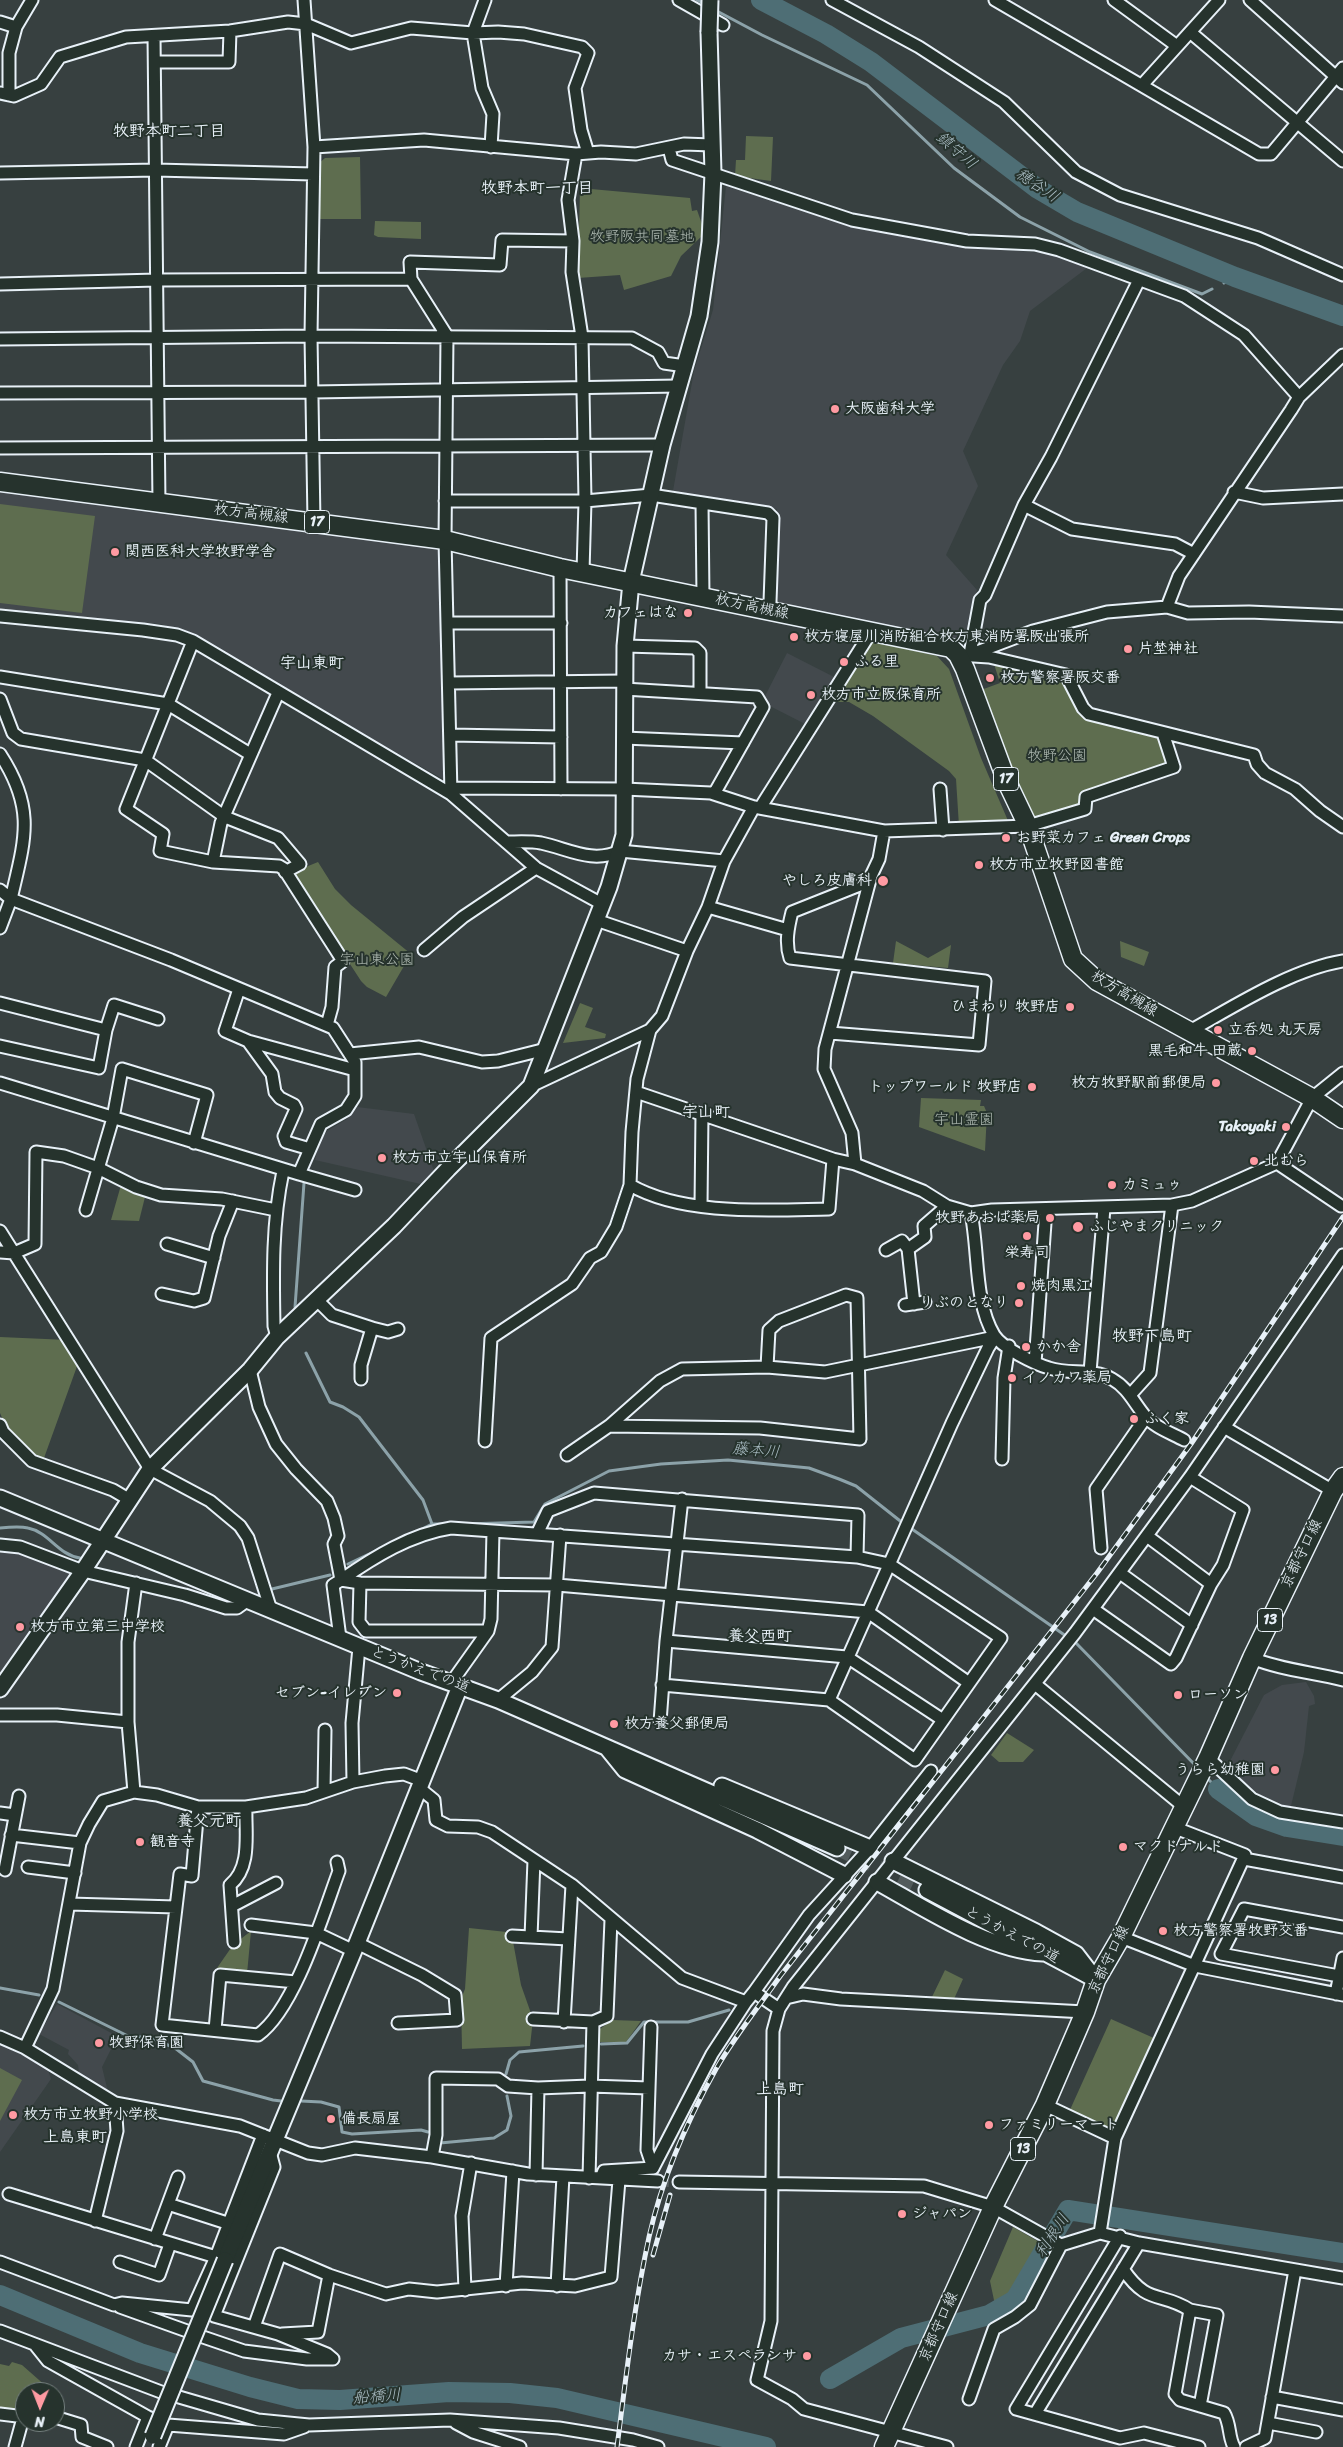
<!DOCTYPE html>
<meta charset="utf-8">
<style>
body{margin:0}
#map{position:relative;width:1343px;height:2447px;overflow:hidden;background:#374040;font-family:Sriracha,sans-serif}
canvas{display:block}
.north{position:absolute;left:15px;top:2382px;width:50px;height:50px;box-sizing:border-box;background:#26332d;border:1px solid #747f7e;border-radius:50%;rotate:181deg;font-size:14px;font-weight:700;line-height:20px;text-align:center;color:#e8f1f8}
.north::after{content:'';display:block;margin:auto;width:18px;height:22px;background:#ff9aa2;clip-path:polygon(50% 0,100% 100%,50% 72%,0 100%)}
</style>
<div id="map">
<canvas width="1343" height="2447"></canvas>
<div class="north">N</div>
</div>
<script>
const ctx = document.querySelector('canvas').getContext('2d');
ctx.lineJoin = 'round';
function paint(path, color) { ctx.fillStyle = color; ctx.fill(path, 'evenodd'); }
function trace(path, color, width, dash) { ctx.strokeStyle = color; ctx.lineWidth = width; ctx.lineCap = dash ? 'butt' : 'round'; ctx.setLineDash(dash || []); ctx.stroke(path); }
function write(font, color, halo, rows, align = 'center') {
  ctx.font = font + ' Sriracha,"Klee One",sans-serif'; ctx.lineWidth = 4; ctx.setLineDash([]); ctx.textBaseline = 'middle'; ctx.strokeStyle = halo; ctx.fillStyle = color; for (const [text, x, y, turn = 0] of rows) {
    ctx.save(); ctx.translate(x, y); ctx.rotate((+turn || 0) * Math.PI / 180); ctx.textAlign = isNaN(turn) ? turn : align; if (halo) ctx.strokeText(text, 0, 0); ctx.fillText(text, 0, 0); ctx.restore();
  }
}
paint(new Path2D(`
 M726,186L847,225L964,246L1053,254L1087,268L1030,311L1020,341L1003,365L963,451L978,486L946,555L977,590L966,642L778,605L777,509L673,491L694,371L713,310Z
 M0,491L442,549L445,780L325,713L194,635L161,624L113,621L0,609Z
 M787,653L836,678L811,727L762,702Z
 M357,1107L414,1114L435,1174L425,1185L315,1160L319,1143L327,1131L347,1119Z
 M0,1551L20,1553L74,1575L0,1682Z
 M1306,1682L1314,1696L1315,1704L1309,1706L1304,1752L1290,1810L1269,1803L1233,1773L1228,1765L1264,1695L1282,1685Z
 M57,2004L115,2035L108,2047L111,2049L102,2067L108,2092L106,2096L80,2080L78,2065L68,2054L69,2050L39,2034Z
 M0,2044L47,2067L51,2079L0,2152Z`), '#43494d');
paint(new Path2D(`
 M746,136L773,137L771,181L735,176L736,160H745Z
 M360,157L361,219H319L318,164L325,158Z
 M580,188L690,198L692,211L697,210L703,227L702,236L681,256L671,276L624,290L620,275L578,278Z
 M375,221L421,222V239L378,237L374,235Z
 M0,504L95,516L82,613L0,603Z
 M873,641L937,656L949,669L981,758L1009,823L959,826L956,779L949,771L873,716L849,702H834Z
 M994,664L1060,677L1095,720L1161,739L1170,762L1165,767L1077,805L1032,820L981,690L1000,683Z
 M318,862L335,889L351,905L411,954L386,997L367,987L361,981L291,873Z
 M896,941L928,958L951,945L948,968L893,963Z
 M1120,941L1149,952L1144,966L1121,957Z
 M580,1003L593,1008L585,1027L606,1034L605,1038L563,1043Z
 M921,1098L981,1100L980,1106H984L987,1113L985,1151L919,1127Z
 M121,1185L145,1197L139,1221L111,1220Z
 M0,1337L68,1340L80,1358L44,1458L35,1456L7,1429L0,1413Z
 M1007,1733L1034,1750L1023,1762H999L991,1755Z
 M469,1928L507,1932L512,1936L521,1985L533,2019L530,2046L462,2049L461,1999L465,1989Z
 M251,1931L247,1974L222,1973L217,1968L233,1945Z
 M945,1970L963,1979L954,1999H931Z
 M1111,2019L1156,2039L1113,2133L1069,2112Z
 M612,2020L641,2021L626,2042H600V2029Z
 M0,2068L22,2080L0,2121Z
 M1013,2227L1041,2243L1013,2294L995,2305L990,2281Z
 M12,2362L22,2365L47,2387L46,2392H25V2417L0,2414V2364L9,2366Z`), '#5e6d4f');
trace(new Path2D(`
 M697,0L705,4
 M715,10L762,35L867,85L954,168L1020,217L1090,252L1202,294L1212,289
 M1224,283L1235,277
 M295,1307L304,1183
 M306,1353L330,1402L343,1407L359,1417L423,1500L432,1524H445
 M464,1524L534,1522L545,1504L609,1471L661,1464L728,1460L809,1468L839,1479L856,1486L904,1524
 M909,1527L1076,1643L1197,1767
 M0,1528C9,1527 20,1526 28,1528C49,1532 58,1555 80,1558
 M416,1532L432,1524
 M348,1564L388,1545
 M272,1589L330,1575
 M1206,1777L1218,1789
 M0,1988L39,1995
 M59,2002L130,2037H148L175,2048L193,2062L203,2081L273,2100L281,2101
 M601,2044L627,2043L644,2022H688L729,2010
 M506,2074L510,2060L519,2052L583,2046
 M301,2101L321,2102L339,2107L342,2132L352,2134L421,2130L428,2132
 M440,2143L494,2138L507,2130L511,2116L507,2096`), '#8ca2a9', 3);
trace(new Path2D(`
 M761,0L826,34L871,62L1038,189L1077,212L1235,277L1343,316
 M1218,1789L1256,1816L1287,1827L1343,1836
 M0,2295L140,2353L250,2387L298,2399L340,2400L449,2392L510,2393L557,2398L766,2447
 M830,2379L901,2338L989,2315L1015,2300L1068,2210L1343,2253`), '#4e6e75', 20);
trace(new Path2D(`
 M658,2181L679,2182`), '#525b5c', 11, [11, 5.5]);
trace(new Path2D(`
 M837,1848L927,1890`), '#525b5c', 15, [15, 8]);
const street = new Path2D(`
 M304,0L314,147L311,336L314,522
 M485,0L473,33L482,88L493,114L491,147
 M679,0L723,25
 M832,0L919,47L1004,102L1076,172L1120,195L1258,238L1343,275
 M995,0L1259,154H1271L1343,68
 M1114,0L1177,46
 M1250,0L1343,83
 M0,22L16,27
 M1190,32L1343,161
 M154,36L159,503
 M155,62H229L230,31
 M1142,85L1219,0
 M0,93L14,96L41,84L60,57L126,37L230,31L288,22L306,24L351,43L411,28L473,33L498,32L524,34L582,47L588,53L575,88L581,130L588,153
 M9,95V53L16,27L32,0
 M314,147L424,140L576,154L601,152L636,154L684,144L712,145
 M669,148L672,160L852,220L967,241L1035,244L1059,250L1184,296L1244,335L1299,397
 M576,154L568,200L573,241L572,272L582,337L585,501L583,572
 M0,173L156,170L313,174
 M0,284L157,280L411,279
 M0,339L311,336L632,338L658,352L664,363L685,366
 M0,393L313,392L679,386
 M0,448L662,445
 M1234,492L1263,498L1343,494
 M445,501H585L651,495L768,513L773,518L770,602L766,610
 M702,503L703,597
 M1024,505L1072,529L1175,544L1194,554
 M560,568L561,789
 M1167,607L1179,576L1291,410L1299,397L1343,355
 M0,616L143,630L177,635L193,641L451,794L536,868L602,904
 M448,623H561
 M193,641L126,809L163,834L160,851L213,862L279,866L284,869L343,961L335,967L332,1007L327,1025
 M625,646L695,648L700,653V693
 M970,654L980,600L985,595L1024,505L1051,457L1139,280
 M972,654L1033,631L1107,612L1167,607L1188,613L1249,612L1343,616
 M958,655L989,657L1066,675L1083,708L1089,714L1254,755L1257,764L1265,773L1295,789L1320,811L1343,827
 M0,677L168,704L250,754
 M450,683L624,681
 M624,689L757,697L763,707L714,794
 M0,699L13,733L21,739L145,760L225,817L278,838L300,864L285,872
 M450,735L561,737
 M624,738L743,743
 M0,754C36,809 25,839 11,899L171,960L333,1028L355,1062V1096L346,1110L321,1124L299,1174L0,1083
 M451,788L624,789L711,793L754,807L884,831L1028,826L1085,809L1086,797L1174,767L1163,733
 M940,789L943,830
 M451,794L445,540L447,336L411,279L410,262L500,265L502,240L573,241
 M760,808L871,632
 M506,842C517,842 530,841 541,843C569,849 592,864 620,851L724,861
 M213,862L221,823L278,693
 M0,890L11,899L0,928
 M708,907L788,930
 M596,920L687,951
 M424,950L463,917L536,868
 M239,989L225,1031L248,1041L355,1070
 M0,1003L106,1030L99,1068L0,1046
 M106,1030L114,1005L158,1019
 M650,1030L637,1079L632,1132L630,1185C684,1216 767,1210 829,1209L833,1159
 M1188,1032C1235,1006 1290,970 1343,961
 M830,1033L979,1045L985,981L790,958C785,943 788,928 792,912L870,881
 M248,1041L272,1074L275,1092L280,1098L294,1105L296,1109L284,1136L286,1142L310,1149
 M350,1054L419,1047L482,1062L498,1061L546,1049
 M531,1086L650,1030L662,1016L687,951L708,907L724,861L754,807
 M636,1092L833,1159L855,1164L923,1191L947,1206L971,1213L992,1210L1172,1205L1150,1373L1131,1394
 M1277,1163L1341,1206
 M855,1164L852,1133L824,1069L825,1049L871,876L879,859L884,831
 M299,1174L355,1190
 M1172,1205L1192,1201L1277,1163L1312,1098L1343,1073
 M701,1206L702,1114
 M86,1210L113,1118L122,1069L207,1095L194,1143
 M971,1213C979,1251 974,1302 994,1335C1002,1348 1035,1364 1049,1368C1070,1375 1092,1368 1112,1379C1128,1388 1134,1403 1145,1416C1154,1427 1171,1433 1184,1440
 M0,1231L150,1469L210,1501L240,1526L248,1538L271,1610
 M167,1244L214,1258
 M886,1250L902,1241L908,1249
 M0,1252L14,1253L35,1244L36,1152L64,1156L98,1168L136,1187L161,1195L222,1199L276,1210
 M162,1294L194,1301L204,1298L219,1236L233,1201
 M317,1300L332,1315L372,1328L361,1365V1379
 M914,1304L908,1249L925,1237L924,1226L947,1206
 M905,1305L925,1302
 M372,1328L388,1332L398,1329
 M277,1337L274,1326C273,1273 272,1223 283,1171
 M1035,1363L1046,1209
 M250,1370L259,1407L276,1444L296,1469L327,1501L334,1518L338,1536L334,1544L341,1580L333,1585L340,1638
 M1090,1372L1104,1208
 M0,1425L3,1432L32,1461L113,1490L130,1500
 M609,1426L760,1428L860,1439L857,1298L846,1295L779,1321L769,1330L767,1367
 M1224,1427L1333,1491
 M485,1441L491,1338L572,1284L590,1258L601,1252L616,1227L630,1185
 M567,1455L609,1426L660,1381L682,1369L767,1367L825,1372L995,1337
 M1002,1459L1004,1378L1009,1346
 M537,1534L548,1511L594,1493L858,1515L857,1557L889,1564L1001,1638L915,1760L829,1700L662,1685
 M1147,1536L1211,1584
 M0,1545L20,1547L83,1571L185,1595L226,1608H237L248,1600
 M1101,1548L1096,1489L1146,1417
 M1120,1573L1192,1625
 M341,1580L360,1583L557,1585L868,1612L969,1683
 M341,1580C374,1557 411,1534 451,1528L857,1557
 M360,1583L359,1622L366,1631H488
 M1093,1609L1171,1664L1176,1658L1211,1584L1223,1565L1243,1510L1190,1477
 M666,1641L847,1657L943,1720
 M1252,1658C1281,1670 1312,1672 1343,1680
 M451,1683L488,1631L491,1619L493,1531
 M1035,1684L1183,1806
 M498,1700L532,1672L552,1647L560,1535
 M829,1700L952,1423L988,1348L995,1337
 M0,1715H57L128,1722
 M660,1722L666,1641L682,1499
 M1208,1758L1252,1799L1280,1812L1343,1822
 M353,1782L352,1723L359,1647
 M418,1787L434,1800L436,1820L448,1826L478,1827L492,1832L572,1885L682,1978L746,2002L754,1992L779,2009
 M324,1791L325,1730
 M134,1792L128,1722V1642L136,1583
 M198,1807L192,1876L180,1874L162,2025L258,2035C295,2009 323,1914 339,1871L337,1862
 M0,1813L15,1815
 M11,1835L80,1843
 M1244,1859L1343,1877
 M28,1867L75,1873
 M5,1870L19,1796
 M69,1904L176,1907
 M232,1906L276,1883
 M251,1925L316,1933L354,1951
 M512,1936L568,1939
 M531,1937L534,1860
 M1121,1937L1195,1966L1343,1995
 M234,1942L230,1885C252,1867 245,1833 246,1807
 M357,1943L422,1975L455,1995L457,2020L398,2023
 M1339,1976L1221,1954L1244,1909L1343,1927
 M754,1992L809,1915L870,1848L931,1771
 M1336,1994L1343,1958
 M786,1998L803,1994L841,1999L1085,2012
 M533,2019L593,2022L607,2016L611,1920
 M564,2022L572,1885
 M651,2027L647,2150L653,2168
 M215,2030L220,1975L296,1982
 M0,2037L25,2048L115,2103L240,2126L308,2153L322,2155L355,2148L432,2157L528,2174L658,2181
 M25,2048L53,1989L80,1843L89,1824L103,1801L134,1792L157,1795L198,1807H246L306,1798L353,1782L385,1776L404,1774L420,1780
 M1045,2105L1115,2138
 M270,2152L274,2167L214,2316L278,2334L327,2354L333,2359
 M432,2157L436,2135V2078L498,2079L508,2086L538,2088L590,2086L649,2088
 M536,2175L538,2088
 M589,2178L593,2022
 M601,2178L604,2171L653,2168L712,2054L746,2002
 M679,2182L924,2186L993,2207L1061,2245L1100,2233L1139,2243L1343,2278
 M9,2194L216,2257
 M168,2204L230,2224
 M95,2221L117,2131L115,2103
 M1100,2233L1115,2138L1245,1855L1173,1827
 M1120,2236L1016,2409L1120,2438L1144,2433L1199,2447
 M155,2239L178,2177
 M0,2262L114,2305L122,2303L192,2310L216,2257L263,2135
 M120,2262L159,2275L170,2244
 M1123,2269C1148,2306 1160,2291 1190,2310L1175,2394L1180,2400L1224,2413C1231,2425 1228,2436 1234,2447
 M506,2286L513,2171
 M557,2286L563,2176
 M465,2290L462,2216L471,2163
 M120,2307L187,2331
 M1190,2310L1217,2315L1200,2406
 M254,2327L280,2254L329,2275L386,2294L409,2289L437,2292L522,2283L575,2286L611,2277L619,2180
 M0,2331L161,2392
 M282,2334L318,2332L329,2275
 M203,2337L244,2351L307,2359H333
 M36,2346L48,2361L148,2417L168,2425L284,2434L304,2427
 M179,2397L258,2420L309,2425L450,2420L559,2428L633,2440L658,2447
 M1272,2397L1343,2410
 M969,2399L994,2329L1015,2317L1030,2305L1061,2245
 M0,2414L25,2417
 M1035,2414L1139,2243
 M55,2417L81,2425L82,2437L107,2447
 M456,2423L473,2432L520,2447
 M1268,2423L1316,2432
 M15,2447L23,2418
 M136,2447L148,2417
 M159,2447L168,2425
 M947,2447L804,2409L792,2399L757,2380L771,2321L773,2031L779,2009L793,1987L1075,1633L1190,1477L1343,1255
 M1246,2447L1265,2438L1295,2270`);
const secondary = new Path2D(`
 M0,1498L421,1672L498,1700L837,1848
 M0,1689L83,1571L150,1469L250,1370L277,1337L394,1226L448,1169L531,1086L609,887L624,835L625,646L631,582L662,445L699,316L710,242L713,173L709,32
 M608,1749L625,1770L757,1830L844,1875
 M722,1786L870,1848
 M893,1861L1036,1932L1076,1954L1096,1980
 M877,1882C924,1908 989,1951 1043,1953
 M927,1890L1091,1977
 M225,2260L357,1943L460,1686`);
const primary = new Path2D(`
 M0,482L445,540L560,568L951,648L958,655L965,669L1007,782L1028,826L1073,959L1097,981L1312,1098L1343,1119
 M884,2447L993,2207L1045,2105L1085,2012L1096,1980L1121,1937L1208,1758L1252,1658L1333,1491L1343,1477`);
trace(street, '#e8f1f8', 15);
trace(secondary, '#e8f1f8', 19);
trace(primary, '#e8f1f8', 21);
trace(street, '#26332d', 11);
trace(secondary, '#26332d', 15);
trace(primary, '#26332d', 18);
const rail = new Path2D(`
 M653,2255L670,2195
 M617,2447C626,2377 634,2306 649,2237C662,2179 687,2121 716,2069C735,2036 759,2006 781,1975L1097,1573L1191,1444L1343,1217`);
trace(rail, '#e8f1f8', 5);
trace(rail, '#26332d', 3, [9]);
const secondaryBridge = new Path2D(`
 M709,32L710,0
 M153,2436L225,2260`);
trace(secondaryBridge, '#e8f1f8', 19, []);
trace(secondaryBridge, '#26332d', 15);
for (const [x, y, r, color] of [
 [835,409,5,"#ff9aa2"],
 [115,552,5,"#ff9aa2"],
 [688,613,5,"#ff9aa2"],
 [794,637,5,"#ff9aa2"],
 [1128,649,5,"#ff9aa2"],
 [844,662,5,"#ff9aa2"],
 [990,678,5,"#ff9aa2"],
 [811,695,5,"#ff9aa2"],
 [1006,838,5,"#ff9aa2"],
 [979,865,5,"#ff9aa2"],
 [883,881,6,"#ff9aa2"],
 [1070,1007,5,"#ff9aa2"],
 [1218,1030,5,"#ff9aa2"],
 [1252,1051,5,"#ff9aa2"],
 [1216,1083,5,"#ff9aa2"],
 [1032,1087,5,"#ff9aa2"],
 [1286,1127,5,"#ff9aa2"],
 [382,1158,5,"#ff9aa2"],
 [1254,1161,5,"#ff9aa2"],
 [1112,1185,5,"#ff9aa2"],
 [1050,1218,5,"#ff9aa2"],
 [1078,1227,6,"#ff9aa2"],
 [1027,1236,5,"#ff9aa2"],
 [1021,1286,5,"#ff9aa2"],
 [1019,1303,5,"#ff9aa2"],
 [1026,1347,5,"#ff9aa2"],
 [1012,1378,5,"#ff9aa2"],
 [1134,1419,5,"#ff9aa2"],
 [20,1627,5,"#ff9aa2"],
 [397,1693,5,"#ff9aa2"],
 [1178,1695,5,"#ff9aa2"],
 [614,1724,5,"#ff9aa2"],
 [1275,1770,5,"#ff9aa2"],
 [140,1842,5,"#ff9aa2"],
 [1123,1847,5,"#ff9aa2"],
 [1163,1931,5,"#ff9aa2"],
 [99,2043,5,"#ff9aa2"],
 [13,2115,5,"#ff9aa2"],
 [331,2119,5,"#ff9aa2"],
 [989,2125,5,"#ff9aa2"],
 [902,2214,5,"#ff9aa2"],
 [807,2356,5,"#ff9aa2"]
]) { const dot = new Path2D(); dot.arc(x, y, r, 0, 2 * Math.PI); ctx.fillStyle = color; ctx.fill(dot); trace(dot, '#26332d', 2); }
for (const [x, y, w] of [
 [317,522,25],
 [1006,779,25],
 [1270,1620,25],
 [1023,2149,25]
]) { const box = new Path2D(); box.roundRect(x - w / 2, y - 11.5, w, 23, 4); ctx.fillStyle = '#26332d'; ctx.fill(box); trace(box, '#e8f1f8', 1); }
write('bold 14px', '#e8f1f8', null, [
 ["17",317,522],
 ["17",1006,779],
 ["13",1270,1620],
 ["13",1023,2149]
]);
write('15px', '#b1bcb4', '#26332d', [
 ["牧野阪共同墓地",642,237],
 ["牧野公園",1057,756],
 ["宇山東公園",377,960],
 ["宇山霊園",964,1120]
]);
write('bold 15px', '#e8f1f8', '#26332d', [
 ["大阪歯科大学",845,409],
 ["関西医科大学牧野学舎",125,552],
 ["カフェはな",678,613,"right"],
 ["枚方寝屋川消防組合枚方東消防署阪出張所",804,637],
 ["片埜神社",1138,649],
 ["ふる里",854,662],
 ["枚方警察署阪交番",1000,678],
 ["枚方市立阪保育所",821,695],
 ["お野菜カフェ Green Crops",1016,838],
 ["枚方市立牧野図書館",989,865],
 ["やしろ皮膚科",872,881,"right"],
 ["ひまわり 牧野店",1060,1007,"right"],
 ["立呑処 丸天房",1228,1030],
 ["黒毛和牛 田蔵",1242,1051,"right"],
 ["枚方牧野駅前郵便局",1206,1083,"right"],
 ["トップワールド 牧野店",1022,1087,"right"],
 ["Takoyaki",1276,1127,"right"],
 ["枚方市立宇山保育所",392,1158],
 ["北むら",1264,1161],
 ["カミュゥ",1122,1185],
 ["牧野あおば薬局",1040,1218,"right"],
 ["ふじやまクリニック",1089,1227],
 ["栄寿司",1027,1253,"center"],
 ["焼肉黒江",1031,1286],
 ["りぶのとなり",1009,1303,"right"],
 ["かか舎",1036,1347],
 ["イノカワ薬局",1022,1378],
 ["ふく家",1144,1419],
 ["枚方市立第三中学校",30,1627],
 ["セブン-イレブン",387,1693,"right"],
 ["ローソン",1188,1695],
 ["枚方養父郵便局",624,1724],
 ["うらら幼稚園",1265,1770,"right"],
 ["観音寺",150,1842],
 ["マクドナルド",1133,1847],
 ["枚方警察署牧野交番",1173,1931],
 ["牧野保育園",109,2043],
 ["枚方市立牧野小学校",23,2115],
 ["備長扇屋",341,2119],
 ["ファミリーマート",999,2125],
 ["ジャパン",912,2214],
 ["カサ・エスペランサ",797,2356,"right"]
], 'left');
write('15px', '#e8f1f8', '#26332d', [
 ["枚方高槻線",251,514,7],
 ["枚方高槻線",752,607,12],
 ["枚方高槻線",1124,994,31],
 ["京都守口線",1302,1554,-64],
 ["とうかえでの道",420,1670,21],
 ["とうかえでの道",1012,1935,28],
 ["京都守口線",1109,1960,-64],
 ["京都守口線",939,2327,-66]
]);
write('bold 16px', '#e8f1f8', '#26332d', [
 ["牧野本町二丁目",169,132],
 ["牧野本町一丁目",537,189],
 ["宇山東町",312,664],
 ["宇山町",706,1113],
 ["牧野下島町",1152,1337],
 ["養父西町",760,1637],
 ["養父元町",209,1822],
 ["上島町",780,2090],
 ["上島東町",75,2138]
]);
write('italic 16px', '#aabdc4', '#26332d', [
 ["鎮守川",956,151,41],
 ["穂谷川",1037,186,34],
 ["藤本川",756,1451,5],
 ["利根川",1053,2236,-57],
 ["船橋川",377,2397,-4]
]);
</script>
